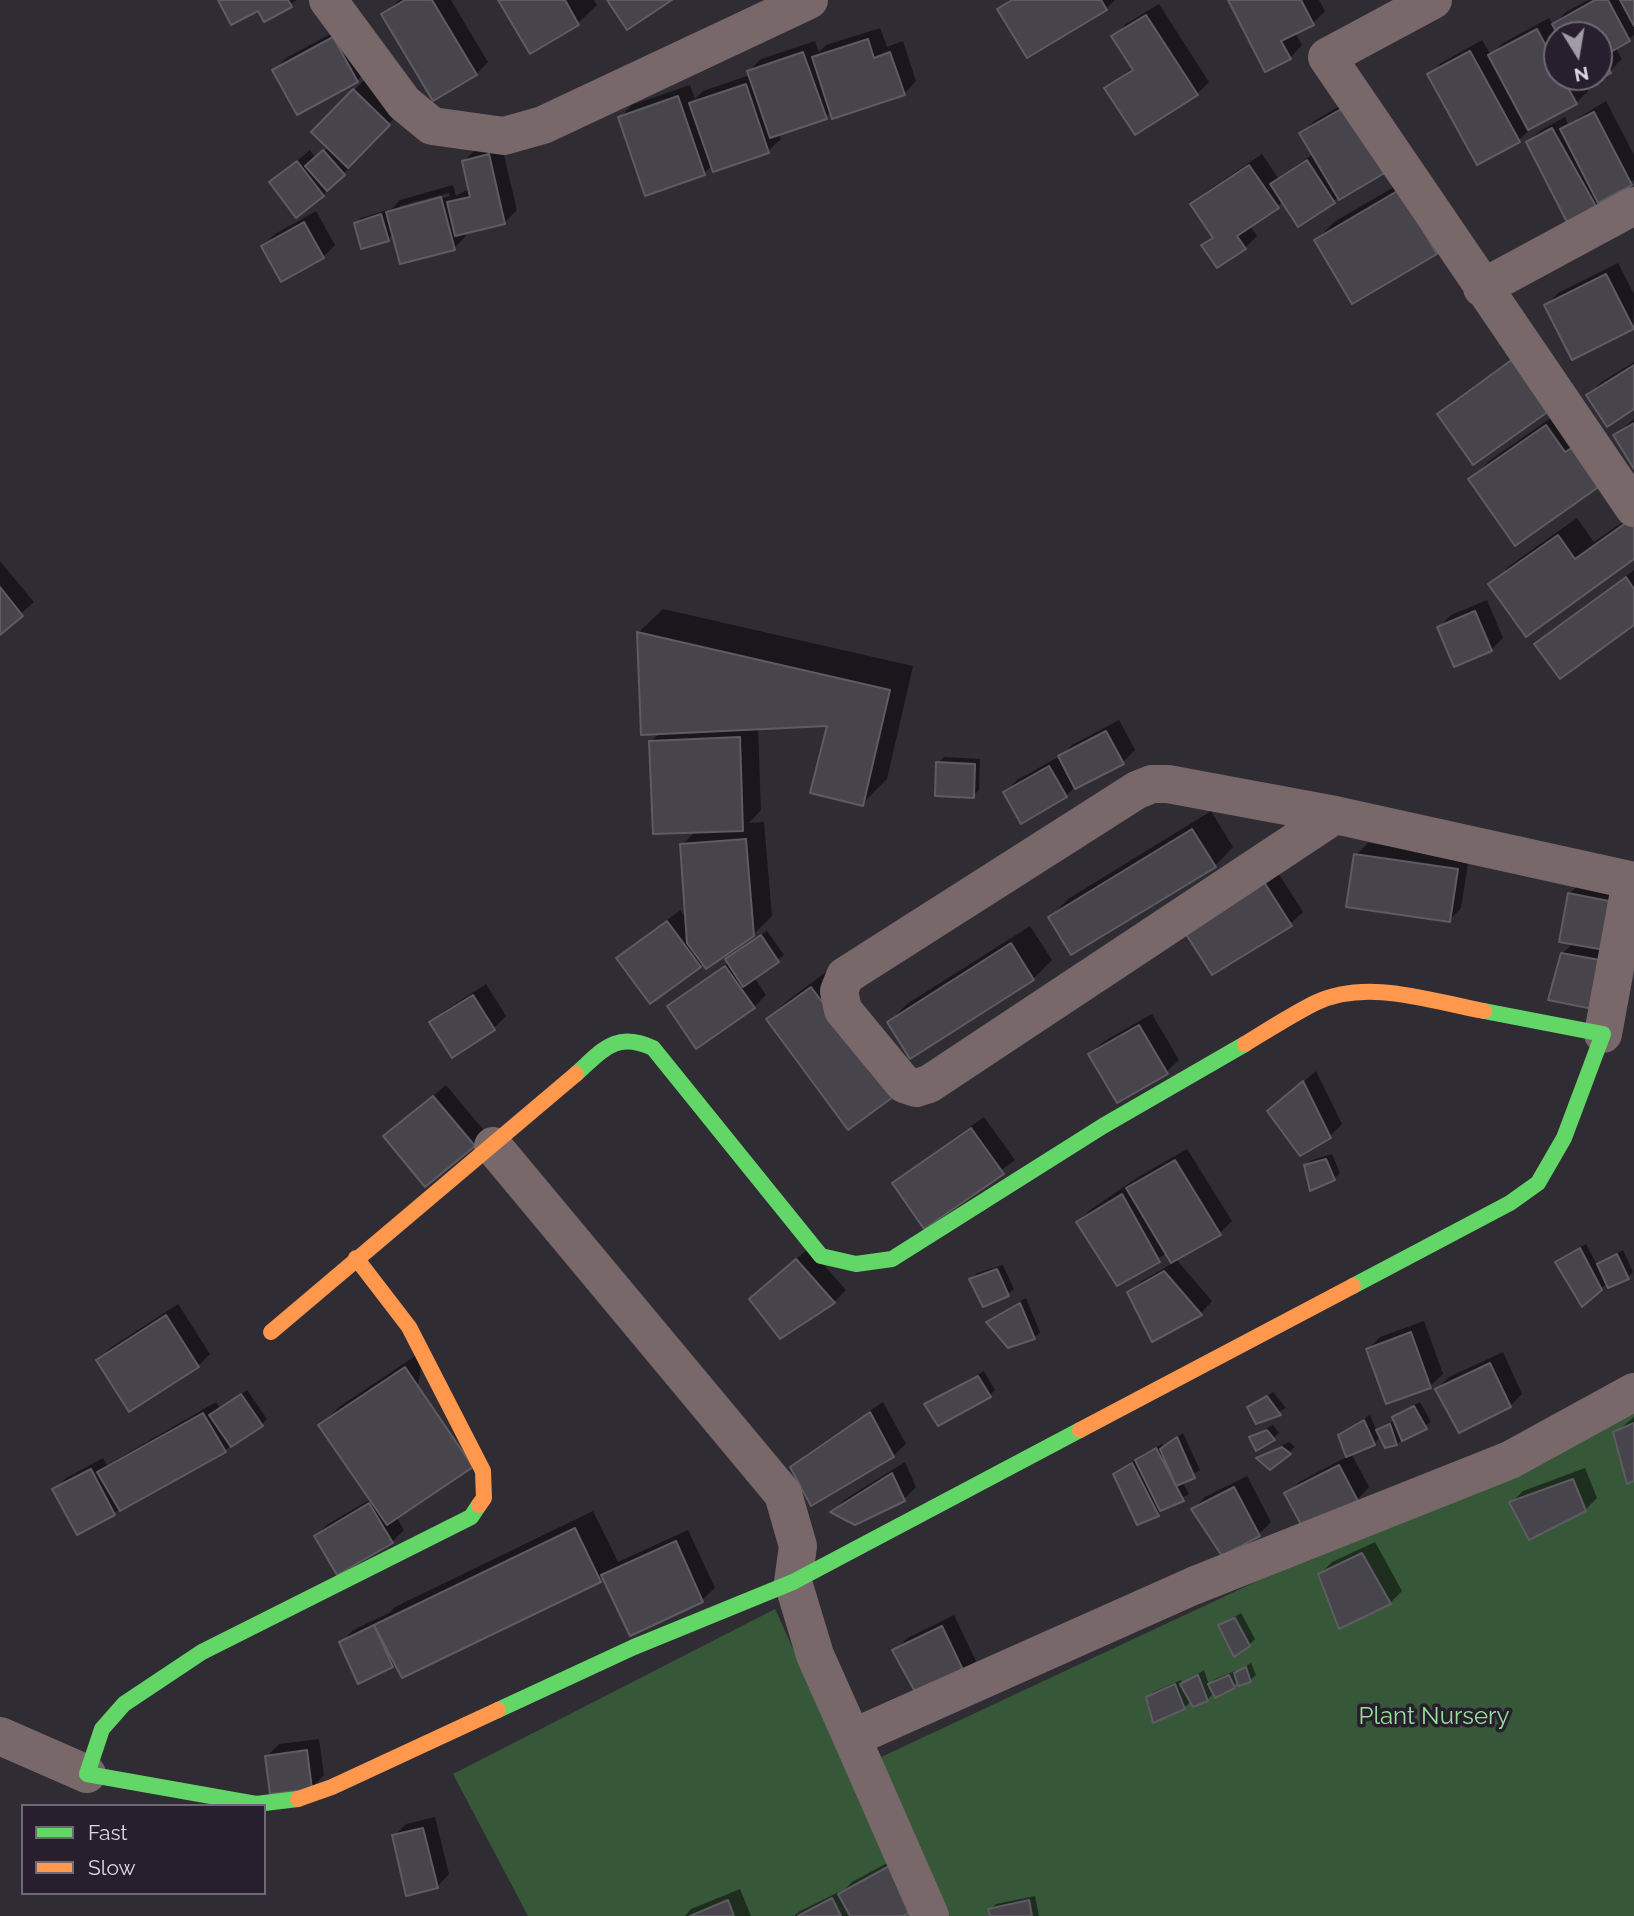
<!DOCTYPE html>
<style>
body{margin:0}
#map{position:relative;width:1634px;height:1916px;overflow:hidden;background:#302c34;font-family:Raleway,sans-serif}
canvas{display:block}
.legend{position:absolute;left:21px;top:1804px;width:245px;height:91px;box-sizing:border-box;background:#271e2e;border:2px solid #706876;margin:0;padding:9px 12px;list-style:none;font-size:21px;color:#ddd8e3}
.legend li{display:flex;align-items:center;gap:14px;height:35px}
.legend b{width:35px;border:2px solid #706876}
.north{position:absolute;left:1543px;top:21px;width:70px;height:70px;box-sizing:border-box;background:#271e2e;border:2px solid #706876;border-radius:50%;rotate:169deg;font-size:19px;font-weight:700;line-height:28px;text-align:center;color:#ddd8e3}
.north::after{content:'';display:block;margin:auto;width:24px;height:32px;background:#a09ca6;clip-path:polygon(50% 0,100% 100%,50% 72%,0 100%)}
</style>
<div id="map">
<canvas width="1634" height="1916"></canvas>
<ul class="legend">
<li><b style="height:9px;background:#63d668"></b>Fast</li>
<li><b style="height:9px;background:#ff974d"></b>Slow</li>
</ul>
<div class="north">N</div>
</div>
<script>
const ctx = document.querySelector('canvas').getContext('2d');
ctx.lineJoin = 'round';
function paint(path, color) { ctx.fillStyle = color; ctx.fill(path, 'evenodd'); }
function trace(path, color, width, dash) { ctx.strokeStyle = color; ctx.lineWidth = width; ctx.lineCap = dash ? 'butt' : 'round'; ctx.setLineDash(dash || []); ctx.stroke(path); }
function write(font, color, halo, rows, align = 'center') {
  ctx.font = font + ' Raleway,sans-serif'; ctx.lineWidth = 7; ctx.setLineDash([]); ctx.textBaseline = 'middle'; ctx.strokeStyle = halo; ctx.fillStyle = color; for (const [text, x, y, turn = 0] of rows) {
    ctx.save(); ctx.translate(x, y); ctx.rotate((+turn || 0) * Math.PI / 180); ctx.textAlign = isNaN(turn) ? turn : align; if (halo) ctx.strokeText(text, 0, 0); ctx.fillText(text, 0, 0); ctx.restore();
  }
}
paint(new Path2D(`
 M1634,1405V1916H528L453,1774L775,1609L849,1772Z`), '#375739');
paint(new Path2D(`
 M220,0H297L264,20L258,8Z
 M399,0H451L488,62L476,74L383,15Z
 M500,0H594L597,5L578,23L530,51Z
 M1009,0H1115L1106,9L1027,55L999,9Z
 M1230,0H1319L1325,11L1313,23L1295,32L1302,45L1290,58Z
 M1588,0H1634V35L1615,47L1622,59L1610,71L1599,75V35H1557V77H1581L1588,91L1576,103L1531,128L1519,140L1429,75L1441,63L1482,40L1491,55L1503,43L1549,18L1553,25L1566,12Z
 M1159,4L1209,82L1197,94L1107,89L1133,67L1114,37L1126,24Z
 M345,26L369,68L357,81L274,70L286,58Z
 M880,28L887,47L903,41L916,81L904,94L831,111L826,117L779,133L781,139L768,151L712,165L704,174L620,117L632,105L690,85L695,99L703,91L750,75L749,71L761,59L815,41L819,52L826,45Z
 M366,78L400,112L347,166L349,168L323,195L271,182L310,150L316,158L329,147L314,132Z
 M1362,93L1339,196L1334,201H1284L1250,226L1257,236L1245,248L1204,246L1213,236L1192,205L1204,193L1262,154L1278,178L1313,154L1302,133L1314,121Z
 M1606,101L1634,155V180L1608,195L1612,202L1600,214L1528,142L1541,130L1565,117L1568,124Z
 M501,143L517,210L505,222L465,232L466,236L454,248L394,233L388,239L356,223L361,218L387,210L388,213L400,200L453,185L456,196L470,188L464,161L476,149ZM449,193L450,196L400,210V206Z
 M1418,173L1455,234L1436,253L1352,302L1316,241L1334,222Z
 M316,211L335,245L323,257L263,246L275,234Z
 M1618,263L1634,294L1633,328L1546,306L1558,293Z
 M1526,349L1560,397L1439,414L1451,402Z
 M1634,362V407L1588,396L1600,383Z
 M1565,408L1606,480H1471L1489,461Z
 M1634,419V466L1615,435Z
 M1634,514V557L1491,585L1509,566L1577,518L1594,542Z
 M0,561L34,602L0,632Z
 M1634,570V623L1537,644L1549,632Z
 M1487,600L1503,638L1491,650L1439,627L1451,615Z
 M663,609L913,666L887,779L862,804L829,724L758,727L761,810L749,823L764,822L772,916L753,935L700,966L618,958L680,910L687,920L682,845L696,831L651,741L660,733L638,633Z
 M1119,720L1135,750L1123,762L1076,786L1066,796L1022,821L1005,792L1017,780L1062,755L1072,745Z
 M944,757L980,759L979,790L973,796L938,763Z
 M1211,811L1233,847L1215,866L1050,918L1068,899Z
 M1368,843L1469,857L1461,908L1449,921L1356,855Z
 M1277,871L1303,912L1290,924L1187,932Z
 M1582,882L1626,890L1592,1007L1562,954L1574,942L1569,894Z
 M1030,926L1052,960L1033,979L889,1022L907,1004Z
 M767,931L784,955L754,977L766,995L754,1007H669L729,962L732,954Z
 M830,969L910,1077L768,1019L787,1001Z
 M486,984L506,1016L494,1028L452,1055L432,1023L444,1011Z
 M1152,1014L1179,1060L1166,1072L1090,1054L1103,1042Z
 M1316,1071L1342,1124L1330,1136L1270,1111Z
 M446,1085L486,1133L474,1145L386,1136Z
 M984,1117L1015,1160L925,1227L895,1184L907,1172Z
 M1187,1149L1232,1221L1220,1233L1175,1258L1212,1301L1201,1313L1129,1293L1142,1281L1173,1263L1167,1253L1118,1284L1078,1222L1090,1210L1140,1176Z
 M1332,1154L1340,1173L1334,1179L1306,1165L1312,1160Z
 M1586,1244L1597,1265L1623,1250L1633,1272L1628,1277L1607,1283L1601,1289L1557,1262Z
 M809,1248L846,1290L834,1302L764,1287Z
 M1003,1265L1014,1289L1008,1294L971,1279L977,1273Z
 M1026,1298L1040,1332L1034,1338L989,1322Z
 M178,1304L210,1354L198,1366L98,1360L110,1348Z
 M1424,1321L1443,1374L1430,1386L1368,1349L1380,1337Z
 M424,1350L396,1516L404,1530L392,1542L316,1536L328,1524L371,1499L321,1425L339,1407Z
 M1503,1352L1522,1394L1510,1406L1437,1389L1449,1377Z
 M984,1371L995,1390L989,1396L926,1404Z
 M247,1390L267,1419L261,1425L225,1450L78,1533L54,1490L66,1478L103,1458L107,1465L216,1402L220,1408Z
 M1273,1392L1286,1408L1257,1422L1249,1408Z
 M883,1402L906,1444L893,1456L793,1468L805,1455Z
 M1420,1402L1431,1422L1396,1444L1381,1436L1374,1444L1351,1453L1369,1487L1357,1500L1305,1527L1287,1494L1299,1482L1348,1456L1340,1435L1370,1415L1377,1432L1395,1420L1400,1412Z
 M1634,1417V1479L1615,1433Z
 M1273,1425L1279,1433L1273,1438L1251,1437Z
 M1183,1433L1200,1470L1182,1481L1189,1494L1163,1508L1158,1514L1115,1475L1143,1454L1162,1444L1164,1447Z
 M1289,1442L1295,1447L1270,1468L1258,1458Z
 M905,1462L916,1487L904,1499L833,1512L844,1500Z
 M1585,1468L1597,1498L1585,1510L1511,1503L1523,1491Z
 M1247,1476L1271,1522L1259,1534L1223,1554L1193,1509L1205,1497Z
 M593,1511L618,1562L688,1530L715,1588L702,1600L604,1577L392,1666L341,1642L353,1630L389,1613L395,1607Z
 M1375,1542L1402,1591L1390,1603L1320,1574L1332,1562Z
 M1241,1613L1255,1639L1249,1645L1220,1626Z
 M954,1615L976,1661L964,1673L894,1651L906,1639Z
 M1251,1663L1256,1675L1250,1680L1239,1681L1233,1686L1214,1693L1207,1700L1191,1701L1184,1708L1148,1698L1153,1692L1181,1680L1183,1684L1204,1670L1209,1685L1215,1679L1235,1671L1236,1673Z
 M319,1739L324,1775L312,1787L266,1757L279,1744Z
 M435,1817L449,1874L437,1887L394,1836L406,1824Z
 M904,1854L899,1916H794L800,1911L845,1889L852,1882Z
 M740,1889L751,1916H685L691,1909Z
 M1035,1896L1039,1916H992L990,1909L996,1904Z`), '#0007');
const building = new Path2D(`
 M218,0H288L292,7L264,22L258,11L231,25Z
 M405,0H432L477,75L433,101L381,14Z
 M498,0H565L579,25L530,54Z
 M607,0H672L627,30Z
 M1012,0H1101L1107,10L1027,58L997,9Z
 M1228,0H1301L1314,25L1281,41L1291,59L1265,72Z
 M1595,0H1608L1630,41L1602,57L1611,73L1599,79V35H1558L1552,24Z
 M1620,0H1634V26Z
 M1146,15L1198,95L1135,135L1104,88L1133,70L1111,36Z
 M1537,29L1557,67V77H1562L1577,104L1528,130L1488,55Z
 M333,37L358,82L297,115L272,70Z
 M868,39L874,58L890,52L905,95L832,119L812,57Z
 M1470,51L1520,142L1477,165L1427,74Z
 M803,52L827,119L770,138L747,71Z
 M746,84L769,153L713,172L689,103Z
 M353,89L390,125L348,168L311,132Z
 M678,96L705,175L645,196L618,117Z
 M1350,104L1388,171L1339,200L1299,133Z
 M1594,112L1632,185L1598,203L1560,129Z
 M1552,128L1601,215L1572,232L1526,142Z
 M323,150L345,175L327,191L305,166Z
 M489,154L505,224L455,236L447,202L470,197L462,161Z
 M1307,160L1335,203L1298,227L1270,184Z
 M297,161L324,196L296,218L269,182Z
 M1249,165L1279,208L1237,236L1246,249L1217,268L1201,245L1213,238L1190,204Z
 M1399,190L1437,254L1352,304L1314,240Z
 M441,197L455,250L400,264L386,212Z
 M381,214L389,241L361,249L354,223Z
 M304,222L324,258L281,282L261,246Z
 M1606,274L1634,329L1572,360L1544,305Z
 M1513,359L1549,411L1473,465L1437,414Z
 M1634,365V409L1607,427L1586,395Z
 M1634,423V469L1613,435Z
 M1546,425L1565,452L1580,443L1607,481L1515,546L1468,479Z
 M1634,517V559L1526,637L1488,584L1558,535L1575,559Z
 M1626,577L1634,589V625L1560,679L1534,644Z
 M0,587L23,616L0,635Z
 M1475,611L1492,651L1454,667L1437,627Z
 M637,632L890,690L863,806L810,793L827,726L641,735Z
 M1106,731L1124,764L1075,789L1058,756Z
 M740,737L743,831L653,834L649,741Z
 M936,762L975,764L974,798L935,796Z
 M1049,766L1067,797L1021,824L1003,792Z
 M1192,829L1216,867L1071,955L1048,917Z
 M746,839L754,936L706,969L687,943L680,844Z
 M1354,854L1458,869L1450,922L1346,907Z
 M1264,882L1292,926L1212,975L1184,931Z
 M1568,893L1614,902L1605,950L1559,942Z
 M667,921L701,967L650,1004L616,958Z
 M761,935L779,962L743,987L725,959Z
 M1011,943L1034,980L910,1059L887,1022Z
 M1561,953L1611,962L1593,1009L1548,1000Z
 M725,966L755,1008L696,1049L667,1006Z
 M811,987L893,1097L848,1130L766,1019Z
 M473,995L495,1030L452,1058L429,1022Z
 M1139,1025L1168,1074L1117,1103L1088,1054Z
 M1303,1081L1331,1138L1300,1156L1267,1111Z
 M433,1096L475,1146L425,1187L383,1136Z
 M971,1128L1004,1174L924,1229L892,1183Z
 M1326,1159L1335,1180L1310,1191L1304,1165Z
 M1175,1160L1221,1235L1171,1263L1126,1188Z
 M1122,1194L1160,1262L1117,1286L1076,1222Z
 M1580,1248L1602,1290L1582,1307L1555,1262Z
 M1617,1254L1629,1279L1608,1288L1597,1264Z
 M796,1259L835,1303L780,1339L749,1299Z
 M997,1269L1009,1296L983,1307L969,1279Z
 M1164,1271L1202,1315L1152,1342L1127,1292Z
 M1020,1303L1035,1339L1008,1348L986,1322Z
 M166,1315L199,1367L129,1412L96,1360Z
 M1411,1332L1431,1388L1386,1404L1366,1349Z
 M1490,1363L1511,1407L1459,1433L1435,1389Z
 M405,1367L473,1467L387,1525L318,1425Z
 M978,1376L991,1397L938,1426L924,1404Z
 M241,1394L263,1426L231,1447L209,1415Z
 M1267,1396L1281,1415L1256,1424L1247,1407Z
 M1414,1406L1427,1429L1402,1441L1392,1417Z
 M870,1412L894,1457L811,1506L790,1467Z
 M203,1413L226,1452L120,1511L97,1472Z
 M1364,1420L1375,1445L1346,1457L1338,1435Z
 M1634,1423V1481L1627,1484L1613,1432Z
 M1390,1424L1397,1445L1385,1448L1376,1430Z
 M1267,1430L1275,1440L1256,1451L1249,1437Z
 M1177,1437L1195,1478L1176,1486L1160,1449Z
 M1282,1447L1291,1454L1270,1470L1256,1458Z
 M1156,1448L1184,1501L1160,1511L1135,1460Z
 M1132,1463L1159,1516L1137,1525L1113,1474Z
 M1339,1465L1358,1501L1304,1530L1284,1493Z
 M91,1469L115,1515L77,1535L52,1489Z
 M892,1473L905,1501L855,1525L830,1512Z
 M1573,1479L1586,1511L1529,1540L1509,1502Z
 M1234,1487L1260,1536L1222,1556L1191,1509Z
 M369,1503L393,1543L337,1575L314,1536Z
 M575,1528L601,1582L402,1678L374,1625Z
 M676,1541L703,1602L630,1636L601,1575Z
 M1362,1553L1391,1604L1339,1629L1318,1574Z
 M1235,1618L1250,1646L1234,1657L1218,1625Z
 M374,1625L393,1667L358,1684L339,1642Z
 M942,1626L965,1674L918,1697L892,1650Z
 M1246,1667L1251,1682L1238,1686L1234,1673Z
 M1198,1675L1208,1701L1193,1707L1180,1684Z
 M1229,1675L1235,1688L1215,1698L1208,1684Z
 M1175,1684L1185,1709L1153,1723L1146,1697Z
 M307,1750L312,1789L270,1794L265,1756Z
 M423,1828L438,1888L406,1896L392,1835Z
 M891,1865L915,1909L903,1916H850L838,1894Z
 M832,1898L841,1916H798Z
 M728,1900L734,1916H690Z
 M1029,1900L1032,1916H990L988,1909Z`);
paint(building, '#47444b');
trace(building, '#5e5b62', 2);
trace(new Path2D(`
 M328,0L404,103L432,126L504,136L543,125L809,0
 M1433,0L1327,57L1634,508
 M1482,288L1634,206
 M1335,815L929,1084L916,1088L904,1084L843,1010L839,991L845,976L1137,790L1152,784H1168L1335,815L1634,881
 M1603,1034L1631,881
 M493,1146L783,1494L798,1546L793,1582L815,1655L852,1738
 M0,1736L87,1774
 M930,1916L852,1738L1193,1586L1510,1460L1634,1392`), '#78686a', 38);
trace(new Path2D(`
 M576,1074C603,1050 615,1031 653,1048L821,1256L856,1264L892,1259L1103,1126L1245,1044
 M1353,1286L1510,1203L1538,1183L1564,1138L1603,1034L1484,1011
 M498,1710L634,1647L793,1582L1080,1430
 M298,1799L256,1804L87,1774L102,1729L124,1704L202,1652L471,1517L479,1505`), '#63d668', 16);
trace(new Path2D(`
 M1245,1044C1268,1030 1291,1015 1315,1003C1367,978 1430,1001 1484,1011
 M356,1258L409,1327L483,1471L484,1498L479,1505
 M271,1332L576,1074
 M1080,1430L1353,1286
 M298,1799L332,1787L498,1710`), '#ff974d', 16);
write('24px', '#93e198', '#271e2e', [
 ["Plant Nursery",1434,1717]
]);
</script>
